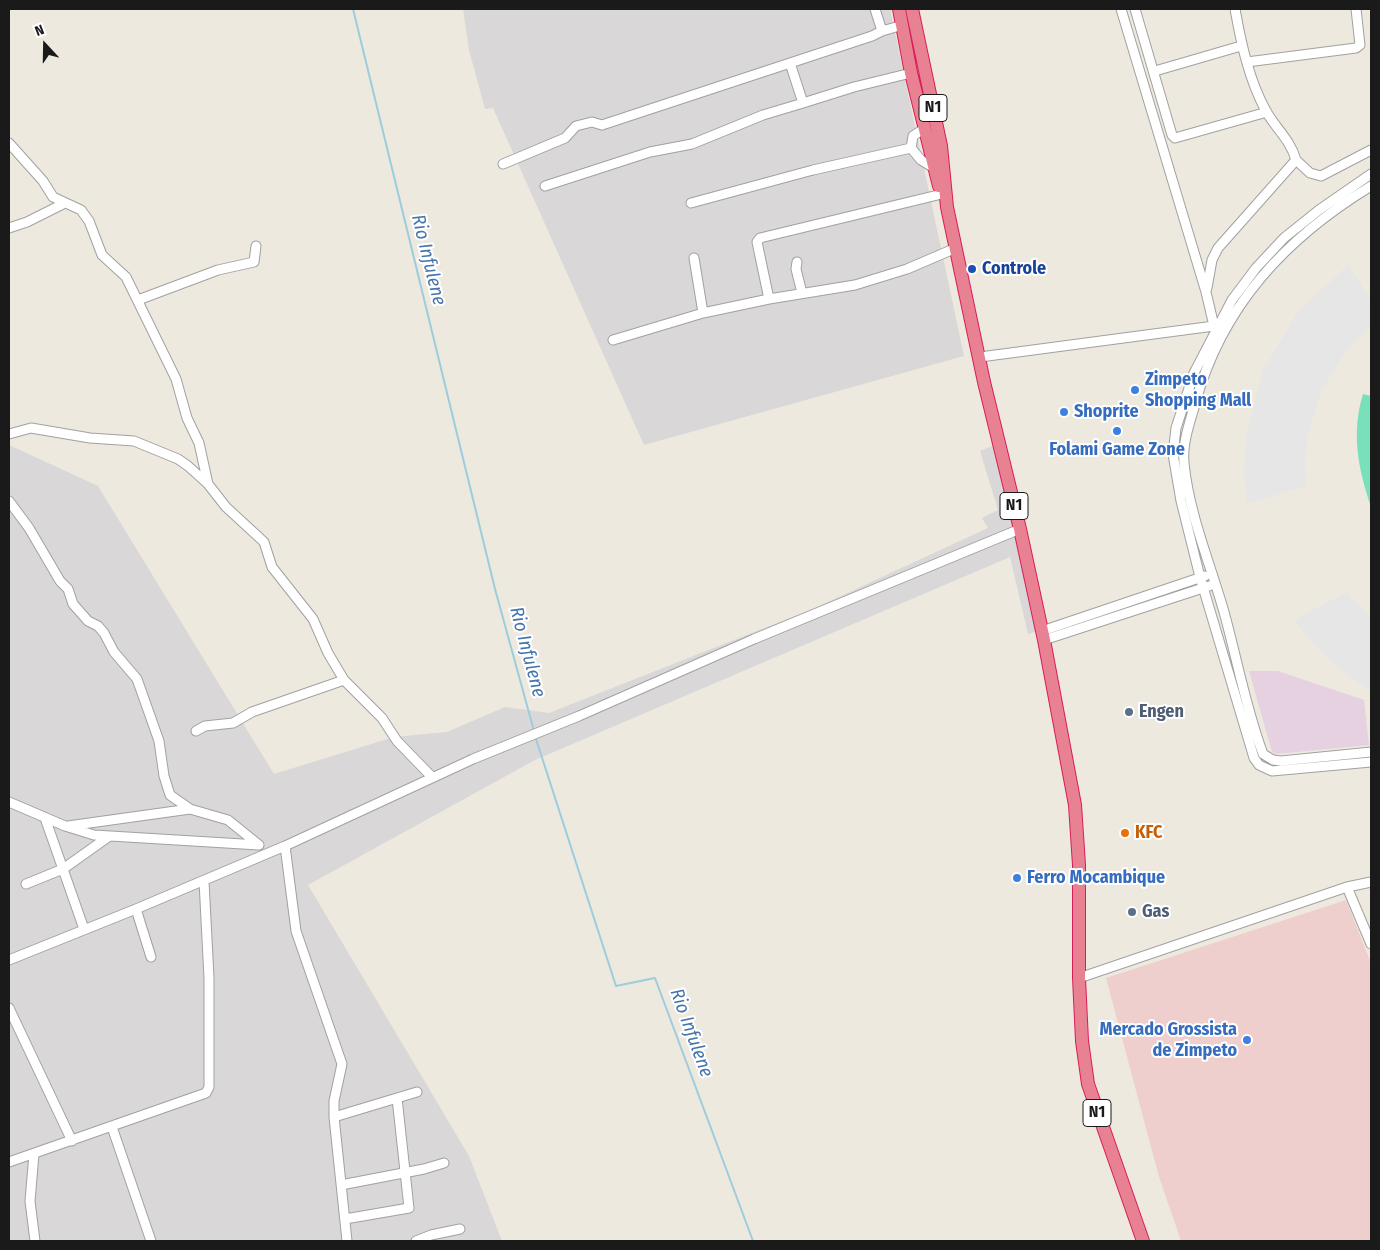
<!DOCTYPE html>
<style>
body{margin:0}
#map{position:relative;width:1380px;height:1250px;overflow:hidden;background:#ede9df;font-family:"Fira Sans Condensed",sans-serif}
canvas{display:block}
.frame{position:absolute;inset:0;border:10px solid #1a1a1a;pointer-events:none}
.north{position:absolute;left:20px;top:20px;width:50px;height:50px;-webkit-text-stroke:4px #fff;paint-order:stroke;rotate:339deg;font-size:14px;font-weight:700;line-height:20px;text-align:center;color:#1a1a1a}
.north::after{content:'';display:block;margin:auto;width:18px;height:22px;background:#1a1a1a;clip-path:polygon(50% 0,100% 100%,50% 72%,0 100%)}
</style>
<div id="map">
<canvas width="1380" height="1250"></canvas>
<div class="frame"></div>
<div class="north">N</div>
</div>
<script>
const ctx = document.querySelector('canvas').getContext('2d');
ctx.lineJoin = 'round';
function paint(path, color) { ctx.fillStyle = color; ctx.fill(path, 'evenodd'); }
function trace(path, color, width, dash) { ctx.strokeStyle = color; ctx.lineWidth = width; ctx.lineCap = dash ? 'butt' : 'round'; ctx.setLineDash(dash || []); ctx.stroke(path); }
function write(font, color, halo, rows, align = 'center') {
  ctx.font = font + ' "Fira Sans Condensed",sans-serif'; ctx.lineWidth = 4; ctx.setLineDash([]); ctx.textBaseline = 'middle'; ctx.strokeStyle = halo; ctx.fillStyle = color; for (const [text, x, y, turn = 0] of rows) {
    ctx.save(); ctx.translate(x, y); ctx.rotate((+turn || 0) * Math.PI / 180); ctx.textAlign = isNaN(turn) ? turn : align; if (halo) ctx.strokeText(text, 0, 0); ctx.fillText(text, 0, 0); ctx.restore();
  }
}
paint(new Path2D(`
 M463,9H890L964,356L644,445L493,108L485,109L469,50Z
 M997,444L1042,630L1028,634L1010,557L535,760L308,885L469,1156L502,1241H9V445L98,486L274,774L394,737L447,732L505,707L549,713L815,608L988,528L982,518L998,510L980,451Z`), '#d9d7d7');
paint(new Path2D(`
 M1346,900L1371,963V1241H1181L1159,1177L1106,978Z`), '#efcfcd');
paint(new Path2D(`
 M1249,671H1278L1364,700L1369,745L1277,754L1272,752Z`), '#e6d1e1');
paint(new Path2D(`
 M1363,394L1371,396V507C1358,469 1351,433 1363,394Z`), '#79e0bb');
paint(new Path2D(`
 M1348,265L1371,300V325L1347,350L1321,391L1307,438L1305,463L1306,486L1247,504L1244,471L1246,436L1263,370L1298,312Z
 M1347,592L1371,618V691L1341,670L1316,647L1294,620Z`), '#e6e6e6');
trace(new Path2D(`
 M353,9L495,589L534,731
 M535,736L616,986L655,978L753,1241`), '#9dccdd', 2);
const minor = new Path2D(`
 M1121,9L1206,292L1214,326L1218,327
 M1135,9L1172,135L1175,138L1267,112
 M882,31L896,27
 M1247,62L1356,48L1360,45L1356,9
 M790,63L803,103L854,87L911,73
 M1155,71L1241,46
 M925,128L913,136L911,148L921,160L934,168
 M9,143L43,181L53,197L81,210L89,221L102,255L126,277L176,379L187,418L199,443L208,484
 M1296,160L1310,173L1321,176L1371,150
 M503,164L565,138L576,126L592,122L602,125L872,36L882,31L875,9
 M1371,174L1319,210L1284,238L1256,268L1232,300L1194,373L1176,428L1173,454L1181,501L1200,577L1254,758L1259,765L1272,771L1371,762
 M545,186L650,152L692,144L763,115L803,103
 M1371,186C1286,238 1222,305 1195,404C1190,422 1182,443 1184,463C1189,514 1210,563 1224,612C1237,659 1246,709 1263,754L1273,760L1281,761L1371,752
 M691,203L813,170L911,148
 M9,228L27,222L65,203
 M694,258L703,313
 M797,262L796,269L802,293
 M1207,288L1212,260L1218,248L1296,160C1290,139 1276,129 1266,111C1249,80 1241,43 1235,9
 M769,299L757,242L760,238L942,194
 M138,300L218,270L254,262L256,246
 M613,340L703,313L769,299L855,285L907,269L956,248
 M980,357L1214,326
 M9,434L31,428L90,438L134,441L178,459L188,466L208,484L226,507L264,542L272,567L313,619L328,653L344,680L382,718L397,741L432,777
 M9,501L29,528L60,581L68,589L73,604L88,621L98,626L104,633L114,652L137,679L159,741L164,776L170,795L190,809L228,820L259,845
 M1042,631L1205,576
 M1044,640L1209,586
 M196,731L205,726L233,723L252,712L344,680
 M9,802L65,826L94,835L259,845
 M45,818L84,929
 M68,826L190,809
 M285,846L296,931L342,1064L334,1101V1117L347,1241
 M26,884L63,869L108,837
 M1347,887L1371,944
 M136,909L151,957
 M9,960L136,909L285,846L473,759L579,716L754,639L1020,529
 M1079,978L1347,887L1371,882
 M9,1008L72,1141
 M334,1117L417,1092
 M112,1127L151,1241
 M34,1154L30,1201L35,1241
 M9,1162L206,1093L209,1087V978L204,881
 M341,1185L424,1169L444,1163
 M345,1219L409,1208L397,1098
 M416,1241L431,1235L460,1229`);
const highway = new Path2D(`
 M899,9L911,73L939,186
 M912,9L941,146L947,207L984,382L1020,529L1044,640L1075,805L1079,865V978L1082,1041L1088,1084L1143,1241`);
trace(minor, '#a1a1a1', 11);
trace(highway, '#d91d58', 14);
trace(minor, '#fff', 9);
trace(highway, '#e88292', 12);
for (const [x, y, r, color] of [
 [972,269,5,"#1a4fb4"],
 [1135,390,5,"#3f7fe0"],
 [1064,412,5,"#3f7fe0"],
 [1117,431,5,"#3f7fe0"],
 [1129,712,5,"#5c6f8a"],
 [1125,833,5,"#e8710a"],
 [1017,878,5,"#3f7fe0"],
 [1132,912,5,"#5c6f8a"],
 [1247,1040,5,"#3f7fe0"]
]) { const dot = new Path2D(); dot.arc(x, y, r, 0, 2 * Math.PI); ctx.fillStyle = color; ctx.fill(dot); trace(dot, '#fff', 2); }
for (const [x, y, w] of [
 [933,108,28],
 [1014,506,28],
 [1097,1113,28]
]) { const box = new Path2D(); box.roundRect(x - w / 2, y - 13.5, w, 27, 4); ctx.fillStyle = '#fff'; ctx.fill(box); trace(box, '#1a1a1a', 1); }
write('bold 16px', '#1a1a1a', null, [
 ["N1",933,108],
 ["N1",1014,506],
 ["N1",1097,1113]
]);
write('bold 18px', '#164399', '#fff', [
 ["Controle",982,269]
], 'left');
write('bold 18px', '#366cbe', '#fff', [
 ["Zimpeto",1145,380],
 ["Shopping Mall",1145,401],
 ["Shoprite",1074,412],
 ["Folami Game Zone",1117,450,"center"],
 ["Ferro Mocambique",1027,878],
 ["Mercado Grossista",1237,1030,"right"],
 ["de Zimpeto",1237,1051,"right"]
], 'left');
write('bold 18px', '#4e5e75', '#fff', [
 ["Engen",1139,712],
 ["Gas",1142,912]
], 'left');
write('bold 18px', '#c56008', '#fff', [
 ["KFC",1135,833]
], 'left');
write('italic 19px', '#4575ac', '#fff', [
 ["Rio Infulene",428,260,76],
 ["Rio Infulene",527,652,75],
 ["Rio Infulene",691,1033,70]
]);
</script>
